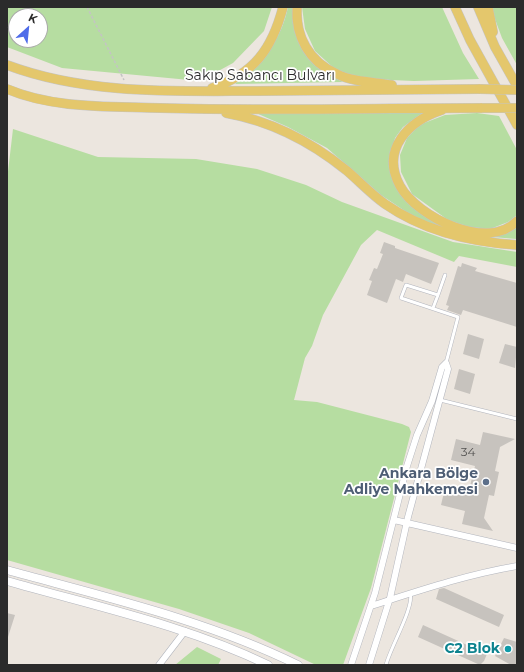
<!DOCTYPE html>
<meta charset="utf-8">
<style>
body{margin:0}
#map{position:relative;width:524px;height:672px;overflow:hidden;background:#ece6df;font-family:Montserrat,sans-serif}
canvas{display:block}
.frame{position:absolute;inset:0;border:8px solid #2b2b2b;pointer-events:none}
.north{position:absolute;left:8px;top:8px;width:40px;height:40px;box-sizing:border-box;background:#fff;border:1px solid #aaa;border-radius:50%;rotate:27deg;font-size:11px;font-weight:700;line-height:16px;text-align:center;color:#2b2b2b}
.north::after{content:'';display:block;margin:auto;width:14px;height:18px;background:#4f6ce9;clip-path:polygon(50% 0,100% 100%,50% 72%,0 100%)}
</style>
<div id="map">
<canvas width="524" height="672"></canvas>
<div class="frame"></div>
<div class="north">K</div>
</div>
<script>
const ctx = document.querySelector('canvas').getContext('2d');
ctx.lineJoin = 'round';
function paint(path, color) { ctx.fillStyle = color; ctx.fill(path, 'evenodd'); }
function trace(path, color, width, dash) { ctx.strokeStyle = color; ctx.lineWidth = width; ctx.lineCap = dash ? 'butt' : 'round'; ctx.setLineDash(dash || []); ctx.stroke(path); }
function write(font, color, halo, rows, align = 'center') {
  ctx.font = font + ' Montserrat,sans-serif'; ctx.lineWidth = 3.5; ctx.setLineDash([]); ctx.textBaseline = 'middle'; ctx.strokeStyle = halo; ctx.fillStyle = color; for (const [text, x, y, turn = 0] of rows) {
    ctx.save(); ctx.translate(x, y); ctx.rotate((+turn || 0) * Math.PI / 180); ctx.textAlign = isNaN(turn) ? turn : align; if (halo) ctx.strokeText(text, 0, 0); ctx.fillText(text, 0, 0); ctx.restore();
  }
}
paint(new Path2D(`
 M7,7H272L264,31L233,63L200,81L62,68L7,47ZM16,16H40V40H16Z
 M288,7H294L303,50L326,74L343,82L235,84C262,64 281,40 288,7Z
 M302,7H442L463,53L479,79L414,81L368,79L337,71L315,51L305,29Z
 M493,7H517V65L502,38L492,11Z
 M424,112L403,127L395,138L391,157L412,206L435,223L465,232L502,235L517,228V239L467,235L434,226L408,213L381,195L327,148L288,127L256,113Z
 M477,113L499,116L517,150V215L508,222L490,229L469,227L448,220L412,194L401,172L400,155L407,138L419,125L445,115Z
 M13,129L98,157L196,159L257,169L306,185L342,202L453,242L517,252V267L459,256L454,262L377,230L361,245L323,315L312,346L305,358L294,400L317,402L402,424L409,427L411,432L371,588L343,665H316L249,633L179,609L7,560V180Z
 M197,647L221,659L218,665H175Z`), '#b6dda1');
paint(new Path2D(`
 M384,242L395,246V248L439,263L431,284L406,274L403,282L396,279L387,303L367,295L372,281L369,280L374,268L377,269L383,254L380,253Z
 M462,263L477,268L475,271L517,283V327L463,310L461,315L447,310L449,306L446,305L458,266L461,267Z
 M468,334L484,339L479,359L463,354Z
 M505,344L517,347L515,368L499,363Z
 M459,369L475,374L470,394L454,389Z
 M483,432L515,439L500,447L495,471L499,472L494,496L489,495L484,518L493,531L462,524L465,511L441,505L446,484L469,490L475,466L451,460L456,439L480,445Z
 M444,588L504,615L499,627L436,599L439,589Z
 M7,613L15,615L8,637L7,636Z
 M423,625L487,654L484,661L480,665L418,637Z
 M504,638L517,642V665H511L495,656Z`), '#c7c3be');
const lane = new Path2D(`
 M438,295L445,275
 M433,308L438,295L406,285L401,298L458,317L446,363
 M440,400L517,419
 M386,665C390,648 415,606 410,593`);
const street = new Path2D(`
 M394,520L517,548
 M371,606C421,590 465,575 517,566
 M159,665L185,631
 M351,665L375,593L407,466L417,435L432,401L442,367L446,363L448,369L408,517L390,598L369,665`);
const secondary = new Path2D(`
 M7,570C105,597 206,620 298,665
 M7,581C94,606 185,625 268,665`);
const primary = new Path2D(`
 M297,7C295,36 309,62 337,74C353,82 374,82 392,85
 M455,7L470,40L517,125
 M478,7L495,47L517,86
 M488,7L493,32
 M7,65C87,95 175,91 258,91C332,90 406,89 480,89
 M212,88C254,74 272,49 283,7
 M7,89C54,109 110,106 160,108C267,111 375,108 482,108
 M442,110C409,121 380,149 400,186C417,217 488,252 517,221
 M226,113C271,121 310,141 346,170C359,181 371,194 385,204C424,231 470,242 517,245`);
trace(lane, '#b2b5bd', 4);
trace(street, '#b2b5bd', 7);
trace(secondary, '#b2b5bd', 9);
trace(primary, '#c4c4c4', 10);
trace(new Path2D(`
 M87,7L124,80`), '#c4c4c4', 1.5, [3, 2]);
trace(lane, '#fff', 3);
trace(street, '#fff', 6);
trace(secondary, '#fff', 8);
trace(primary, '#e4c76c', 9);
const primaryBridge = new Path2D(`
 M480,89L517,90
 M482,108H517`);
trace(primaryBridge, '#c4c4c4', 10, []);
trace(primaryBridge, '#e4c76c', 9);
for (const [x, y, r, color] of [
 [486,482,4,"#5c6f8a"],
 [508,649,4,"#0f9aa8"]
]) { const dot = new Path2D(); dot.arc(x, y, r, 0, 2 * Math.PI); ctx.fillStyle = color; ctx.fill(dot); trace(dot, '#fff', 1.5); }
write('12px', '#525150', null, [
 ["34",468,452]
]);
write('14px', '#2b2b2b', '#fff', [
 ["Sakıp Sabancı Bulvarı",260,76]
]);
write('bold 14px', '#4e5e75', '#fff', [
 ["Ankara Bölge",478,474],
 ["Adliye Mahkemesi",478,490]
], 'right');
write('bold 14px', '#0d838f', '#fff', [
 ["C2 Blok",500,649]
], 'right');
</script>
